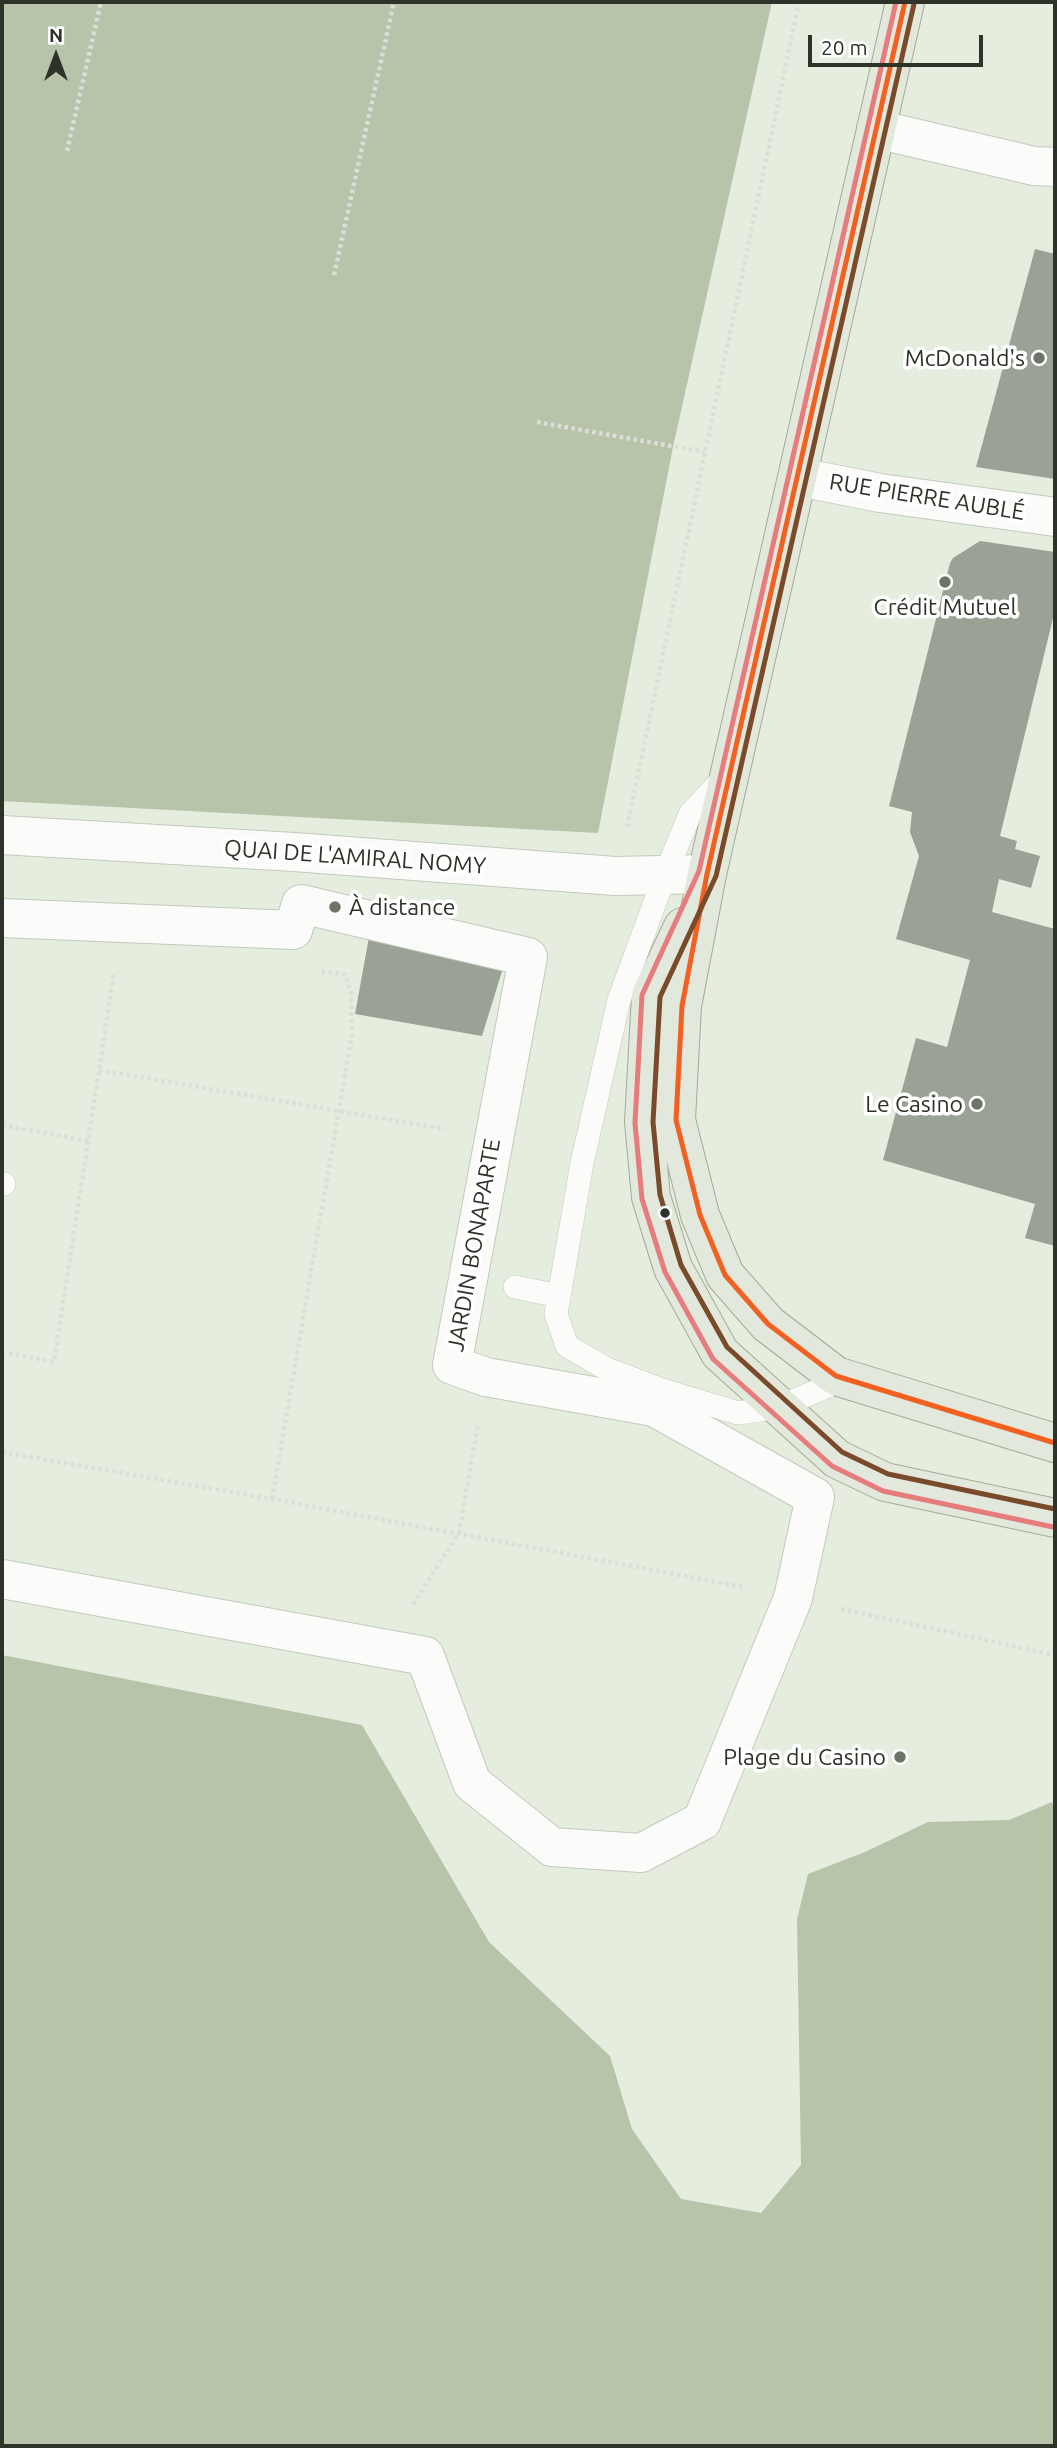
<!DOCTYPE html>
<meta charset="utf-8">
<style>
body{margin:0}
#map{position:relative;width:1057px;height:2448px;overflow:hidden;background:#e5edde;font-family:Ubuntu,sans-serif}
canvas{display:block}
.frame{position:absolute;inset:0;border:4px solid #2e3329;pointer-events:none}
.north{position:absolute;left:21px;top:21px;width:70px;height:70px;-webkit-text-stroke:5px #fff;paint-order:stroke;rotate:0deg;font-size:19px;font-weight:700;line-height:28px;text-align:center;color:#2e3329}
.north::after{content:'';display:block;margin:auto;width:24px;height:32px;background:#2e3329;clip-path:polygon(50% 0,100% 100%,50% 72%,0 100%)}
.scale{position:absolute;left:808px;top:35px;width:175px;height:32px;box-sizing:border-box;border:4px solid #2e3329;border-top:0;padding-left:9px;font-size:21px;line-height:24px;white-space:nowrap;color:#2e3329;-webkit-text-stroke:5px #fff;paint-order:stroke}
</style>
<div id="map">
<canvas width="1057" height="2448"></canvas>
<div class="frame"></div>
<div class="north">N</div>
<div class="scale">20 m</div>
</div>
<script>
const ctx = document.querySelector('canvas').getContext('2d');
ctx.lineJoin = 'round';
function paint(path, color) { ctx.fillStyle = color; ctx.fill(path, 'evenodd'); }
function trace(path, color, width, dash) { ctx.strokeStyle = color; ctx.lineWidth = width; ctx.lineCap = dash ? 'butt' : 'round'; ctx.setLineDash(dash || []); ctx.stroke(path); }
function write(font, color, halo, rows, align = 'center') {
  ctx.font = font + ' Ubuntu,sans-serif'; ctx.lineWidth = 7; ctx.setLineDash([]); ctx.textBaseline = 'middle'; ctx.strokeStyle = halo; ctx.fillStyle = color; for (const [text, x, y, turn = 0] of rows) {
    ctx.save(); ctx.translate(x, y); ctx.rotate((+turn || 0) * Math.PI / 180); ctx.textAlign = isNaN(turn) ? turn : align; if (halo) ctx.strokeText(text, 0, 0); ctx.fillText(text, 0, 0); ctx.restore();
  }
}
paint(new Path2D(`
 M2,2H772L673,447L598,833L2,801Z
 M2,1655L362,1725L489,1942L610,2056L632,2129L681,2199L761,2213L801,2165L797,1919L808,1874L865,1852L928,1822L1009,1820L1052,1802L1055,1810V2446H2Z`), '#b7c4aa');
paint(new Path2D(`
 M1035,249L1055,254V479L976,467Z
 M980,541L1055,552V610L1000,836L1017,841L1015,849L1040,856L1031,888L999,879L992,912L1055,929V1246L1025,1238L1035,1204L883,1160L916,1038L947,1047L970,960L896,939L919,856L910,832L912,812L889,806L950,563L953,558Z
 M371,926L507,955L482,1036L355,1014Z`), '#9aa195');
const lane = new Path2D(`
 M725,777L690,814L665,875L619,1000L582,1163L556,1314L567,1346L607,1369L662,1390L738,1413L779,1407L826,1387L836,1376
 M2,1184H4
 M515,1287L559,1296`);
const street = new Path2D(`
 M876,129L1034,166L1055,167
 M799,477L880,493L1055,517
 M2,835L294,852L615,876L707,874
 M2,918L293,930L301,904L528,957L452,1365L486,1377L654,1407L815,1497L793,1598L702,1821L641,1853L552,1847L472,1783L425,1656L2,1579`);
const primary = new Path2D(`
 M905,2L707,874L682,1006L676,1120L700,1215L725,1275L768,1324L836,1376L1055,1443
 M683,927L651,995L644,1122L651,1197L673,1268L720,1353L837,1459L885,1482L1055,1518`);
trace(lane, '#c3c9be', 24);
trace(street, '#c3c9be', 40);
trace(primary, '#a1ac95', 40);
trace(new Path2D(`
 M67,151L101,2
 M334,275L394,2
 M537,422L705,452
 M627,827L799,2
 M99,1070L445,1129
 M2,1125L88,1141
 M2,1352L54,1362L114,973
 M2,1452L272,1499L744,1587
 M272,1499L352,1034L351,993L345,974L322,972
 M413,1604L459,1533L478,1425
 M841,1609L1055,1655`), '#dcdeda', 4.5, [3.5, 3.5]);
trace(lane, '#fbfcfa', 23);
trace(street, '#fbfcfa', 38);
trace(primary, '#e3e8dd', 38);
trace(new Path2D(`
 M905,2L707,874L682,1006L676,1120L700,1215L725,1275L768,1324L836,1376L1055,1443`), '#f26122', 5);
trace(new Path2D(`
 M896,2L699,871L642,995L635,1123L642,1199L665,1272L713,1359L832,1466L883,1491L1053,1527`), '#e67c7c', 5);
trace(new Path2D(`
 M914,4L716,876L660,997L653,1122L660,1195L681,1265L727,1347L842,1452L888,1474L1055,1509`), '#7a4b2a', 5);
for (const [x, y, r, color] of [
 [1039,358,7,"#6e7468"],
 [945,582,7,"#6e7468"],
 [335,907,7,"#6e7468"],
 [977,1104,7,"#6e7468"],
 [665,1213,6,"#2e3329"],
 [900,1757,7,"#6e7468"]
]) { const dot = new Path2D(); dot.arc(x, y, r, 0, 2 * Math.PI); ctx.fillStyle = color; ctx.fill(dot); trace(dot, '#fff', 2.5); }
write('23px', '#2e3329', '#fff', [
 ["McDonald's",1025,358],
 ["Crédit Mutuel",945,607,"center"],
 ["À distance",349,907,"left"],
 ["Le Casino",963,1104],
 ["Plage du Casino",886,1757]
], 'right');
write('23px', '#2e3329', '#fff', [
 ["RUE PIERRE AUBLÉ",927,497,9],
 ["QUAI DE L'AMIRAL NOMY",355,857,4],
 ["JARDIN BONAPARTE",474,1245,-80]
]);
</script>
